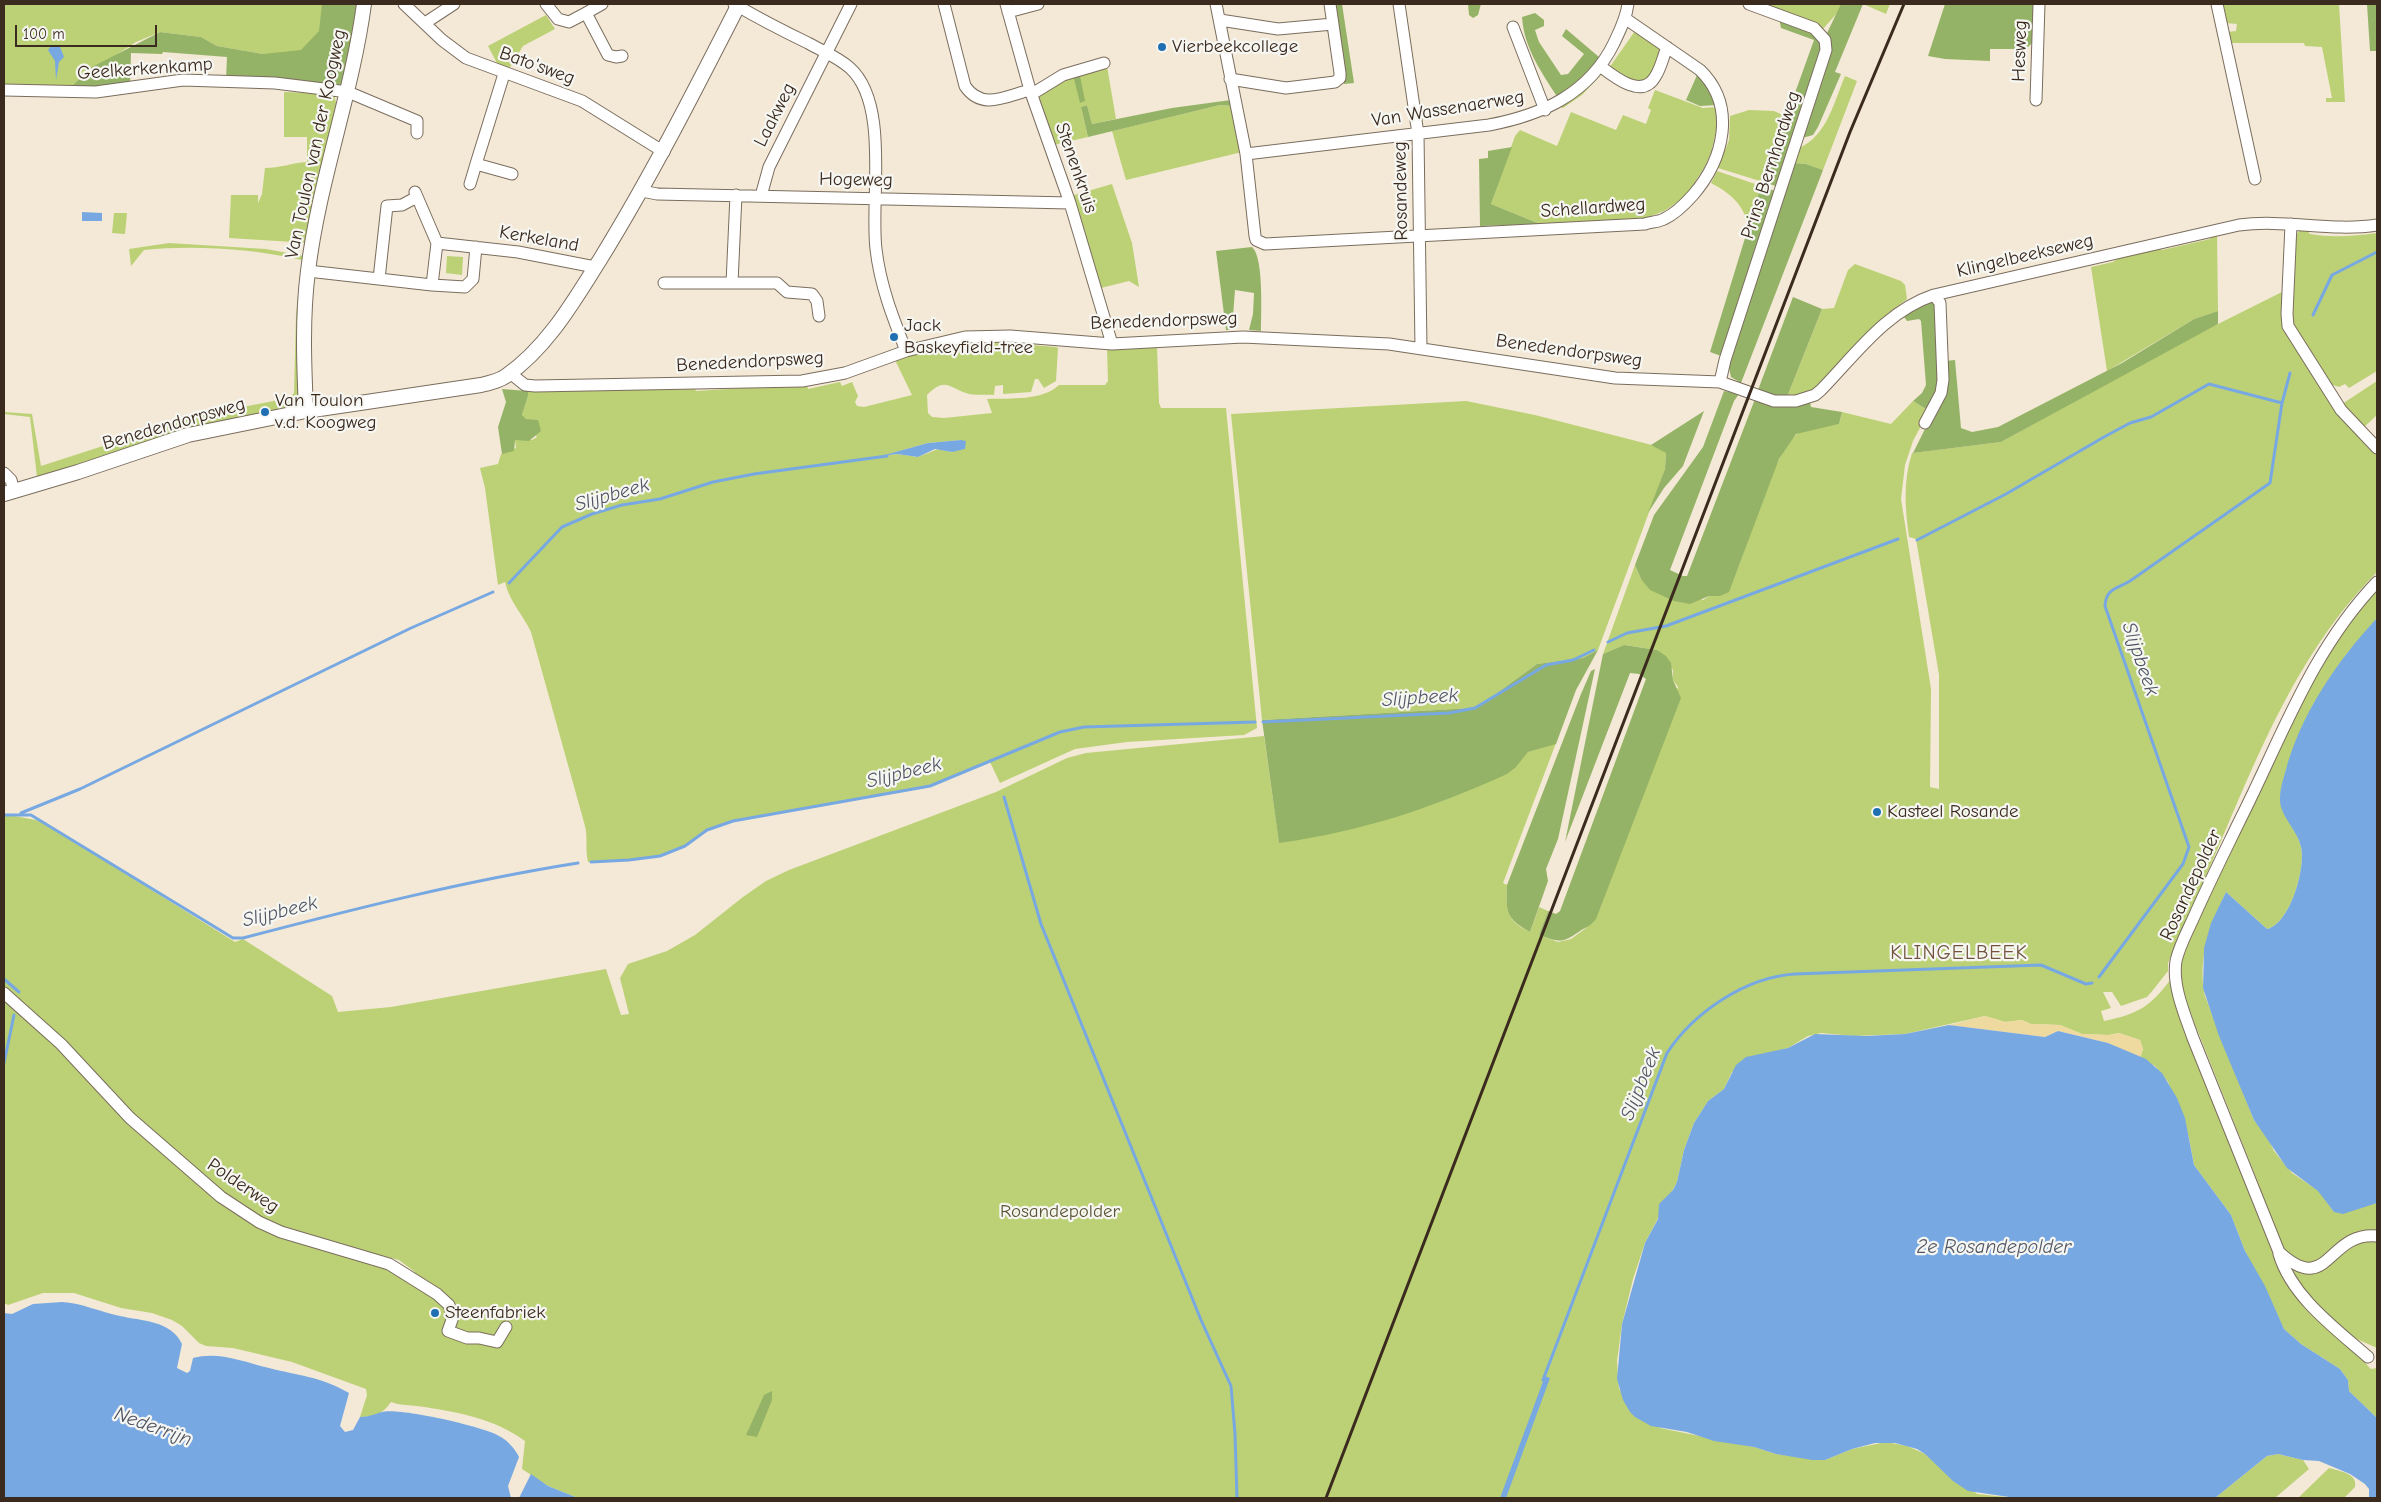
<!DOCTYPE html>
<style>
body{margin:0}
#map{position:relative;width:2381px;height:1502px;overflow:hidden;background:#f3e9d6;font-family:"Comic Neue",sans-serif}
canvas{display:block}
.frame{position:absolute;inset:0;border:5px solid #3b2a1e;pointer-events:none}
.scale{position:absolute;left:15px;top:25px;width:142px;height:22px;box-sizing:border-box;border:2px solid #3b2a1e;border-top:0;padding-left:6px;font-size:15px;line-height:18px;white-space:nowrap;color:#3b2a1e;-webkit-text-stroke:4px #f6f6f2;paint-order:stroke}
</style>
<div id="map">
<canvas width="2381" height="1502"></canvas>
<div class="frame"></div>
<div class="scale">100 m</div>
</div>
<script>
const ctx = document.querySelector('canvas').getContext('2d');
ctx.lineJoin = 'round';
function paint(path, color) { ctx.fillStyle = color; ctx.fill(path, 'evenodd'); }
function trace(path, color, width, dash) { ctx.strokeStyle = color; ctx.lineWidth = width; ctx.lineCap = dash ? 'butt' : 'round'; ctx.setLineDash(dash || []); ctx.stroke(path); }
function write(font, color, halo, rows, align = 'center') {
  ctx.font = font + ' "Comic Neue",sans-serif'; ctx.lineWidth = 4.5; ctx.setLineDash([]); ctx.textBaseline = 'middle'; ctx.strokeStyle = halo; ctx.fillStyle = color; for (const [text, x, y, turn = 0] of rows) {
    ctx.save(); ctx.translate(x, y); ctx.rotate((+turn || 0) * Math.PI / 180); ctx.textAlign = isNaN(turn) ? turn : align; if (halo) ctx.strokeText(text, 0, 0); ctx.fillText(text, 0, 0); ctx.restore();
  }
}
paint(new Path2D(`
 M4,4H357L347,85L263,54L217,46L201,37L160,32L136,42L119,53L68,90L4,89Z
 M1761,4H1845L1823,29Z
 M1863,4H1890L1886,14Z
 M2221,4H2339L2345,102H2326V98H2332L2322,47L2305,46L2304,43H2231L2228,40L2227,32L2236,31L2237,24L2226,23Z
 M546,15L555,29L523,46L509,69L498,65L488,46Z
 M1635,31L1662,49L1649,80L1635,84L1609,68Z
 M1107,66L1116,119L1092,124L1087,105L1081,107L1088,137L1054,145L1037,95L1064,78L1080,76Z
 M1599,74H1602L1582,95L1563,108L1560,107Z
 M1845,76L1857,81L1823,170L1806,164L1794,163L1799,148C1827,136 1834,102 1845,76Z
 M1655,90L1703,108L1718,107L1719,118L1711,153L1704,168L1687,195L1666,210L1647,218L1540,224L1491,204L1515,136L1520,130L1557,146L1571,112L1616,130L1623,115L1646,124L1651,110L1648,108Z
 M284,92L334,94L337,107L309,243L229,238L231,195H258V203L262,194L265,168C280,168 292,163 307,162V137H284Z
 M1220,105L1233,106L1242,152L1126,180L1112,131Z
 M1749,110L1774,111L1785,116L1763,182L1718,168L1729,140L1730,116Z
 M1717,171L1761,186L1749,226C1743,204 1730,193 1711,183Z
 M1112,184L1132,243L1139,287L1129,281L1101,288L1071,196Z
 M114,213H127L125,234L112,233Z
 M2307,230L2310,234C2332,238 2355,236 2377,233V371L2349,388L2345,384L2339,387L2330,384L2292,325L2296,235L2299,231Z
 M2217,234L2218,311L2194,319L2107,371L2091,267L2113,262L2121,256L2158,247L2162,250L2210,239L2213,235Z
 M169,243L266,249L304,256L300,402L293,407L200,425L37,477L30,417L4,414V412L32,414L41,466L196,416L289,398L294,393L296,315L302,260C252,249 195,245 144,250L131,266L129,249Z
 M447,256L463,257L462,275L446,273Z
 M1855,264L1901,281L1905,285L1907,299L1885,316L1819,387L1811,392L1787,397L1822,309L1834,308L1848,270Z
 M2284,291V327L2377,449V572C2277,672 2238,814 2178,938L2168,963V971L2153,990L2147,997L2121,1006L2112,992H2103L2111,1008L2101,1011L2104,1021C2138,1014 2150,1007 2171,979L2282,1267L2368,1366L2371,1369L2377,1368L2376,1417L2349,1391L2348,1380L2340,1369L2301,1344L2284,1329L2245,1251L2231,1215L2194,1165L2189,1138L2168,1082L2155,1066L2140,1058L2143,1049L2140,1040L2119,1033L2109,1035L2082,1034L2060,1025L2031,1024L2022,1020L2005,1022L1985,1016L1905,1034L1854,1036L1821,1033L1808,1036L1788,1048L1769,1053L1732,1072L1724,1089L1708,1101L1694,1123L1684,1150L1677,1182L1645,1243L1633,1279L1622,1324L1617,1361L1619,1389L1660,1428L1754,1447L1776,1454L1825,1460L1852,1449L1886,1442L1907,1446L1925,1454L1977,1494L2016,1498H578L548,1486L522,1469L525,1441C495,1419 461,1413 425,1407C414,1405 401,1406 391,1402C383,1414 374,1417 360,1417L367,1395L366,1389L292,1362L233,1348L206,1346L199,1343L182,1326L172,1320L152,1313L121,1308L74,1293H43L8,1305L4,1303V814L41,821L235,942L243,939L332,996L338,1012L391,1007L606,969L621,1015L629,1014L620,978L628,964L667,951L695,935L743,897L766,881L789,870L996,792L1067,758L1086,753L1264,736L1279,842L1520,759L1528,752L1556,743L1503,883L1507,885C1506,910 1505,920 1530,932L1539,907L1548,911L1539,935L1558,942L1571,939L1586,928L1678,687L1673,680V670L1657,650L1624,645L1603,654L1635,565L1641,579L1703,600L1709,596H1720C1726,588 1733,579 1737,570C1751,539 1773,448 1801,431L1839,424L1842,412L1891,424L1913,401L1929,411L1913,441L1905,465L1901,499L1931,689L1930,787L1939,789V675L1916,539L1909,537C1905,508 1903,481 1912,453L2001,442L2180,343ZM20,1000L63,1039L135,1119L218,1191L281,1229L399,1260L415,1272L404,1277L378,1264L299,1243L212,1195L18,1009Z
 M955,343L959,346L994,342L1056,347L1058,348L1056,381L1044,388L1038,379H1035L1031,392L1003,394V385L995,386L994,395C985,394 974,396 966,393C948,387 945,377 927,395L928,413L932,417L944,418L992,413L987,399C1010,398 1042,401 1059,385H1105L1108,381L1107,348L1157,346L1159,403L1161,408H1226L1257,728L1244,735L1127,742L1075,749L1000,783L990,762L930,786L733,821L707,830L685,846L660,856L629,860L588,862C585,849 588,838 585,826L531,632C522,613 510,603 505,582L498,585L485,488L480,468L498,464L501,454L516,448L515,440H532L537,437L522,415L528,396V391L695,389L696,391L807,384L808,389L840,382L842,386L852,382L858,396L855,402L857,406L864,407L912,395L895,360ZM961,440L952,452L938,449L918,457L897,454L882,456L928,443Z
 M2377,381V415L2362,429L2342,404Z
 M1466,401L1535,415L1644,443L1659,447L1666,453L1665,469L1598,650L1583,658L1537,664L1486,701L1472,708L1262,720L1231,414Z
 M2377,587C2377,595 2380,609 2377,617C2375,623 2352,647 2346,655C2316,697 2292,741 2281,791C2277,812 2297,827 2301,847C2306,868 2290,924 2267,929L2226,892C2210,926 2197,958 2205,996L2254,1120L2268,1138L2274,1151L2292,1173L2319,1191L2334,1212L2377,1203V1234L2309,1267L2284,1251L2269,1217L2259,1185L2181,989L2179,959L2220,866L2332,644Z
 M2377,1238V1348L2350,1336L2311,1300L2282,1257L2300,1271L2352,1244Z
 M2278,1454L2303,1460L2309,1469L2275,1498H2215L2267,1456Z
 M2329,1468C2339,1471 2358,1473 2355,1487L2344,1498H2298Z`), '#bcd175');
paint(new Path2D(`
 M322,4H357L347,85L226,79L227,57L163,52L162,54L131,53L130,85L68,90L92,67L160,32L201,37L217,46L263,54L301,50L319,31Z
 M1334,4H1342L1354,83L1344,84Z
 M1468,4H1481L1478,15L1473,18L1469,15Z
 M1841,4H1863L1835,72L1841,74L1818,127L1813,135L1802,138L1829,38L1827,33Z
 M1945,4H2036L2034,41L2026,49H1990V61L1945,59L1928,56Z
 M2367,4H2377V51H2370Z
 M1535,13L1544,20V26L1535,30L1539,42L1561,75L1568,74L1584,54L1562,36L1566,29L1599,57C1590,71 1574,93 1556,95C1540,70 1524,47 1522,17Z
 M1779,18L1818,36L1822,50L1779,187L1763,182L1814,40L1781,28Z
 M1698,73L1709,87L1717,105L1700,106L1686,100Z
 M1073,75L1080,76L1085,101L1080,103Z
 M1231,100L1233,106L1220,105L1088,137L1081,107L1087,105L1092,124L1172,108Z
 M1512,147L1491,204L1540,224L1480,226L1479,159L1488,158V151Z
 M1794,163L1806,164L1823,170L1741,383L1731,377L1728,363Z
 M1761,186L1778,192L1721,356L1710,352Z
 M1252,247C1264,257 1261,314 1261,331L1249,330L1253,314L1254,293L1235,290L1232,330H1226L1216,251Z
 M1793,297L1822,309L1787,397H1773L1758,390Z
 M1931,301L1936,305L1941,380L1929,411L1913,401L1922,393L1926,385L1921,321L1919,319L1907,321L1902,314Z
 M2218,311V324L2001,442L1913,453L1934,411L1945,361L1955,360L1961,428L1972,432L1998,427L2122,363L2194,319Z
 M502,389L528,391V396L522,415L526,419L538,420L541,431L529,441L515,440L514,451L502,454L498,427L506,402Z
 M1724,391L1739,394L1734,401L1670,570L1683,576H1687L1755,399L1810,402L1811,407L1842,412L1839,424L1796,434L1779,459L1729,592L1720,596H1709L1690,604L1674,601L1650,590L1641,579L1635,565L1654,515L1703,447Z
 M1704,411L1683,466L1664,488L1648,513L1665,469L1666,453L1651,445Z
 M1624,645L1657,650L1666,656L1671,663L1673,680L1681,698L1596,919C1591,926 1586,927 1580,931C1562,944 1559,942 1539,935L1548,911L1556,914L1560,911L1646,679L1639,674L1630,673L1565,842L1603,654Z
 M1598,650L1576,690L1556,744L1528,752L1515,768L1507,774C1430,809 1363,831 1279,843L1262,720L1472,708L1486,701L1537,664L1583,658Z
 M1595,669L1558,839L1546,869L1548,881L1530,932C1505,918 1506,912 1507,885L1581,694L1591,671Z
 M772,1391V1400L757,1437L746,1435L764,1395Z`), '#95b366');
paint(new Path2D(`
 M1985,1016L2005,1022L2022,1020L2031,1024L2060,1025L2082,1034L2109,1035L2119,1033L2140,1040L2143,1049L2140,1058L2108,1043L2058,1031L2045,1037L1949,1025Z`), '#eeda9e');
paint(new Path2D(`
 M52,45L60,47L64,57L59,62L56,80L55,61L48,50Z
 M82,212L102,213V221H82Z
 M961,440L966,441L965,449L952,452L935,449L918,457L897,454L881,456L928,443Z
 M2377,618V1203L2343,1214L2334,1212L2318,1191L2287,1168L2254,1120L2219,1036L2203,988L2204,948L2211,923L2226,892L2267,929C2290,924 2306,868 2301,847C2298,832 2285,821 2281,807C2278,796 2282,783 2285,773C2300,715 2337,661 2377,618Z
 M1949,1025L2045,1037L2058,1031L2108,1043L2146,1059L2162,1073L2177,1098L2185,1118L2194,1165L2231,1215L2245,1251L2265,1286L2284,1329L2301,1344L2340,1369L2348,1380L2349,1391L2377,1418V1498H2369V1489L2365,1484L2350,1474L2319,1461L2303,1460L2278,1454L2267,1456L2215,1498H2016L1968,1491L1953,1481L1925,1454L1917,1449L1895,1443H1875L1852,1449L1825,1460H1812L1776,1454L1754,1447L1714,1441L1687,1432L1651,1426L1635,1417L1630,1412L1623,1400L1617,1379L1622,1324L1645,1243L1658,1219L1659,1204L1673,1190L1677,1182L1684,1150L1694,1123L1708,1101L1724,1089L1736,1065L1746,1057L1788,1048L1815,1034L1866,1036L1905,1034Z
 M62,1302C82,1303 100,1312 120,1316C141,1321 171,1320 182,1344L177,1368L187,1373L190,1371L193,1358C219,1351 244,1362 269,1368C300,1376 319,1376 349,1393L340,1426L345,1432L353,1430L360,1417C369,1417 374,1414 382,1412C398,1407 487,1427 501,1437C509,1442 515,1449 519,1457L508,1486L511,1498H4V1313L12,1314L33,1304Z
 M1545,1376L1550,1378L1506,1498H1500Z
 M531,1474L548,1486L578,1498H519Z`), '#78a8e2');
trace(new Path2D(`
 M2313,315L2332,275L2377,252
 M1917,540L2006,494L2104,437L2130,423L2151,417L2209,384L2282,403L2290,373
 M509,583L562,527L592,514L622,505L660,499L713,482L754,474L887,456
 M1608,642L1627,633L1666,626L1898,539
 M1263,722L1449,713L1475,708L1546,665L1573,660L1594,650
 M1004,797L1041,924L1201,1320L1231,1386L1235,1434L1237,1498
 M21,813L80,789L411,628L493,592
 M4,815H31L233,938H243C354,909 464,881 578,863
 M591,862L629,860L660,856L685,846L707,830L733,821L930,786L1060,732L1084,727L1255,722
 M2099,977L2183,864L2189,847L2105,606C2106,588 2117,589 2130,581L2270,483L2282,403
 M4,979L19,992
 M4,1063L14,1015
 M1543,1380L1667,1053C1694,1012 1746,977 1795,974L2041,965L2086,984L2092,983`), '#78a8e2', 3);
const minor = new Path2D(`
 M404,4L442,40L466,58L582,101L664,152
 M546,4L558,19L569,22L586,13
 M602,4L586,13L608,55L616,57L622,56
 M734,4C758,18 783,31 808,43C822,51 838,57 850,68C890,104 870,201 876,249C880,285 893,318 906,351
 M944,4L965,86C982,111 1006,96 1030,90
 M1006,4L1030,90L1070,203L1112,344
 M1216,4L1246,154L1255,236L1256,240L1265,244L1645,224C1651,222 1658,222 1664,219C1675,214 1685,204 1693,195C1724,159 1737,106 1700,70L1626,19
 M1399,4L1418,134L1421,349
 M2217,4L2255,179
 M1008,12L1038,4
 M1220,20L1278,29L1333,24
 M425,23L454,4
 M1513,27L1545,110
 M1600,66C1613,76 1642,100 1655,77C1661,68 1663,57 1667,47
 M504,74L476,164L512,174
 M1230,79L1286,88L1335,82L1340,78V73L1330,4
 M4,90L96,92L183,80L275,83L348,92L417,121V133
 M1032,94L1063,75L1104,63
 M2036,100L2039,4
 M1246,154L1489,125C1542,115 1589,94 1614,43C1620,30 1626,19 1628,4
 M470,184L476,164
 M642,191L657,194L1070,203
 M415,192L437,243L432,285
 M761,196L769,167L851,4
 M2291,224L2287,314L2288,326L2341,410L2377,448
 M437,243L518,252L595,267
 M308,271L432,285L465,287L473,279L476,247
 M379,279L387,206L402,205L417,197
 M664,283H777L787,292L812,294L817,301L819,316
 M732,283L736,195
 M510,373L525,385L535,386L802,381L845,373L906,351L965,337L1010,336L1112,344L1243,337L1389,344L1615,378L1720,382L1774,401H1796L1815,395L1821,390C1856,354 1886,311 1934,295L2239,225C2285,219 2331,232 2377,225
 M1720,382L1725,360L1826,50L1825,40L1814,28L1749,4
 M1925,423L1941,393L1943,380L1940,303L1934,295
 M4,473L11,480L14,491
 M2377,582C2311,651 2282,737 2240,820C2224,853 2208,885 2193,919C2187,932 2179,947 2176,961C2172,986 2185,1015 2193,1038L2279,1252C2329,1298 2327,1231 2377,1236
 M4,993L61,1044L130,1118L221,1197L259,1222L281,1232L389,1264L437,1294L449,1305L453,1317L448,1331L467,1338H479L497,1342L506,1327
 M2279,1254C2292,1297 2335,1328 2368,1357`);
const tertiary = new Path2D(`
 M306,411C304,364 302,318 308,271C319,180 352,94 364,4
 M4,494L78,472L188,435L306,411L481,385C490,383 499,381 506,376C548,347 575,299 601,258C652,175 695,90 739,4`);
trace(minor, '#7b6d5e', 13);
trace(tertiary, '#7b6d5e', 16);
trace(minor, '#fff', 11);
trace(tertiary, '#fff', 14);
trace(new Path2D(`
 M1326,1498L1850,132L1904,4`), '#3b2a1e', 3);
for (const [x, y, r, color] of [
 [1162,47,5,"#1f6fb2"],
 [894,337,5,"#1f6fb2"],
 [265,412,5,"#1f6fb2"],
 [1877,812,5,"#1f6fb2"],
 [435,1313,5,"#1f6fb2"]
]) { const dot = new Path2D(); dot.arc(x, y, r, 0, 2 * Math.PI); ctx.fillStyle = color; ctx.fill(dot); trace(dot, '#f6f6f2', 2); }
write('19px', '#3b2a1e', '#f6f6f2', [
 ["Vierbeekcollege",1172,47],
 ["Jack",904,326],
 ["Baskeyfield-tree",904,348],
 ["Van Toulon",275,401],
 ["v.d. Koogweg",275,423],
 ["Kasteel Rosande",1887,812],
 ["Steenfabriek",445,1313]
], 'left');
write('19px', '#3b2a1e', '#f6f6f2', [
 ["Hesweg",2020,51,-88],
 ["Bato'sweg",537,66,20],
 ["Geelkerkenkamp",145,69,-4],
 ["Van Wassenaerweg",1448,109,-9],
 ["Laakweg",775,115,-63],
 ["Van Toulon van der Koogweg",316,144,-78],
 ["Prins Bernhardweg",1771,165,-72],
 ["Stenenkruis",1076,168,71],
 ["Hogeweg",856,180,1],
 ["Rosandeweg",1401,191,-91],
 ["Schellardweg",1593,208,-4],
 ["Kerkeland",539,239,10],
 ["Klingelbeekseweg",2025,256,-13],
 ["Benedendorpsweg",1164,321,-2],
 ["Benedendorpsweg",1569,351,8],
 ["Benedendorpsweg",750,362,-3],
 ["Benedendorpsweg",174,424,-16],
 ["Rosandepolder",2191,885,-65],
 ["Polderweg",243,1186,34]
]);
write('19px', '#5b5434', '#f6f6f2', [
 ["Rosandepolder",1060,1212]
]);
write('italic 20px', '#505663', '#f6f6f2', [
 ["Slijpbeek",612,495,-16],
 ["Slijpbeek",2140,659,71],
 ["Slijpbeek",1420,698,-4],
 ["Slijpbeek",904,773,-14],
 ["Slijpbeek",280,912,-14],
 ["Slijpbeek",1641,1084,-68],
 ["2e Rosandepolder",1994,1247],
 ["Nederrijn",153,1427,20]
]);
ctx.letterSpacing = '1px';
write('20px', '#725340', '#f6f6f2', [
 ["KLINGELBEEK",1959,953]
]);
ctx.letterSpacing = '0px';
</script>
